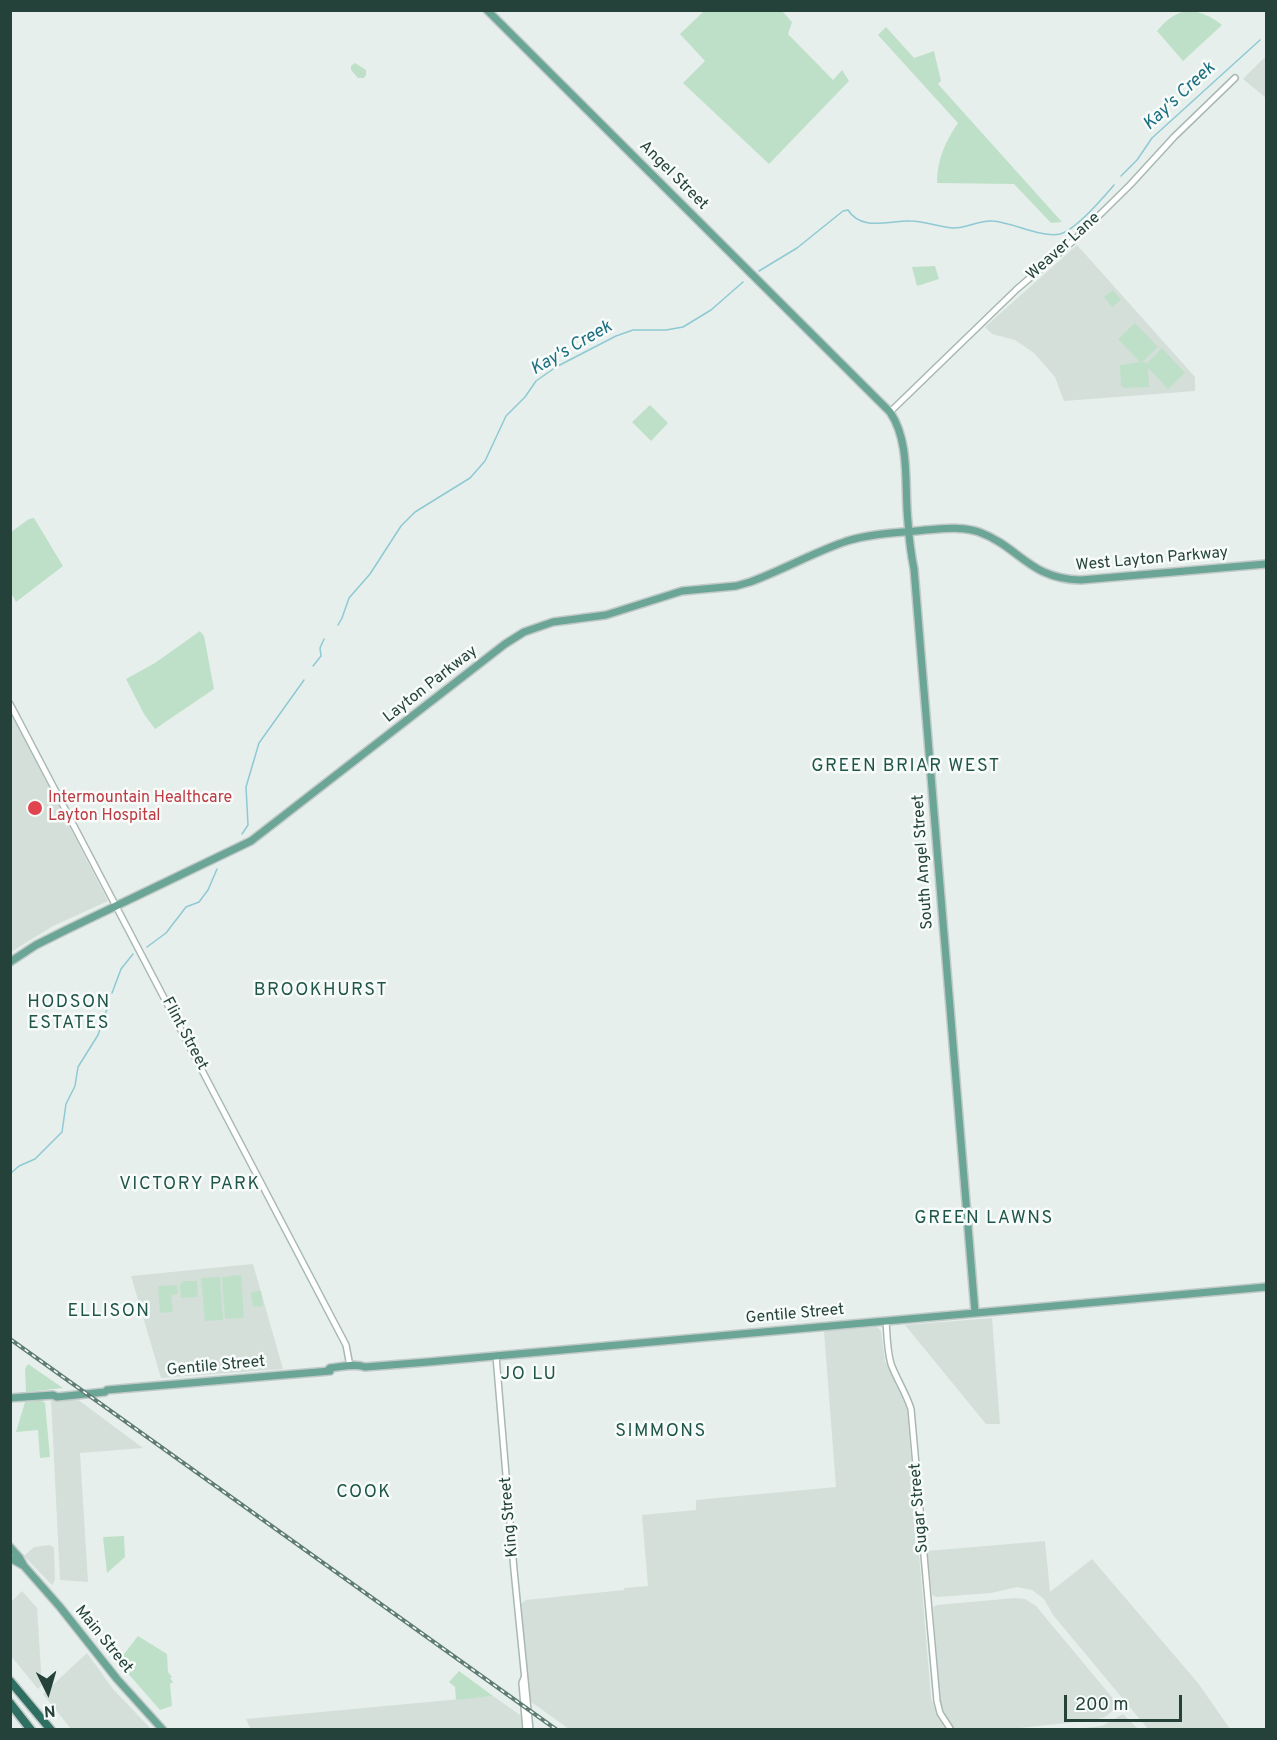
<!DOCTYPE html>
<style>
body{margin:0}
#map{position:relative;width:1277px;height:1740px;overflow:hidden;background:#e6efeb;font-family:Overpass,sans-serif}
canvas{display:block}
.frame{position:absolute;inset:0;border:12px solid #24423a;pointer-events:none}
.north{position:absolute;left:18px;top:1662px;width:60px;height:60px;-webkit-text-stroke:4px #f7fbf9;paint-order:stroke;rotate:175deg;font-size:16px;font-weight:700;line-height:24px;text-align:center;color:#24423a}
.north::after{content:'';display:block;margin:auto;width:21px;height:27px;background:#24423a;clip-path:polygon(50% 0,100% 100%,50% 72%,0 100%)}
.scale{position:absolute;left:1064px;top:1695px;width:118px;height:27px;box-sizing:border-box;border:3px solid #24423a;border-top:0;padding-left:8px;font-size:18px;line-height:21px;white-space:nowrap;color:#24423a;-webkit-text-stroke:4px #f7fbf9;paint-order:stroke}
</style>
<div id="map">
<canvas width="1277" height="1740"></canvas>
<div class="frame"></div>
<div class="north">N</div>
<div class="scale">200 m</div>
</div>
<script>
const ctx = document.querySelector('canvas').getContext('2d');
ctx.lineJoin = 'round';
function paint(path, color) { ctx.fillStyle = color; ctx.fill(path, 'evenodd'); }
function trace(path, color, width, dash) { ctx.strokeStyle = color; ctx.lineWidth = width; ctx.lineCap = dash ? 'butt' : 'round'; ctx.setLineDash(dash || []); ctx.stroke(path); }
function write(font, color, halo, rows, align = 'center') {
  ctx.font = font + ' Overpass,sans-serif'; ctx.lineWidth = 5; ctx.setLineDash([]); ctx.textBaseline = 'middle'; ctx.strokeStyle = halo; ctx.fillStyle = color; for (const [text, x, y, turn = 0] of rows) {
    ctx.save(); ctx.translate(x, y); ctx.rotate((+turn || 0) * Math.PI / 180); ctx.textAlign = isNaN(turn) ? turn : align; if (halo) ctx.strokeText(text, 0, 0); ctx.fillText(text, 0, 0); ctx.restore();
  }
}
paint(new Path2D(`
 M1266,56V98L1243,79Z
 M1077,245L1195,377V391L1064,401L1055,377L1034,353L1015,340L992,334L985,327Z
 M11,714L108,901L53,926L11,952Z
 M253,1264L283,1369L161,1378L131,1276Z
 M992,1318L1000,1424H986L905,1325Z
 M877,1327L881,1331L885,1361L903,1395L907,1410L931,1698L937,1716L945,1729H569L530,1701L521,1604L526,1600L624,1590V1588L648,1586L642,1515L696,1510V1500L836,1487L824,1331Z
 M73,1396L143,1448L80,1453L88,1582L60,1580L51,1399Z
 M1045,1541L1050,1592L1092,1559L1198,1683L1230,1729H1148L1053,1615L1044,1599L1032,1590L1017,1587L991,1593L937,1597L932,1595L927,1551Z
 M50,1545L54,1548L55,1580L52,1585L24,1556L34,1547Z
 M22,1591L37,1608L42,1685L38,1689L11,1656V1602Z
 M1015,1598L1025,1599L1036,1606L1116,1702L1115,1709L1105,1717L1095,1720L1001,1730L956,1729L953,1726L946,1716L940,1701L933,1607L937,1605Z
 M87,1653L113,1689L151,1729H71L43,1694Z
 M493,1696L523,1717L524,1729L251,1730L246,1719Z
 M1123,1714L1138,1729H1076L1102,1726Z`), '#d4dfda');
paint(new Path2D(`
 M1187,10C1201,12 1211,16 1222,25L1183,61L1157,31C1166,20 1173,15 1187,10Z
 M704,11H782L792,22L788,34L833,80L842,70L849,81L769,164L683,83L705,61L680,34Z
 M886,27L914,58L934,51L941,81L938,84L1062,222L1051,223L1014,184L937,183C937,160 945,142 958,123L878,35Z
 M355,63L366,70V75L364,78H358L351,70V66Z
 M935,266L939,279L917,286L912,267Z
 M1113,290L1121,300L1112,307L1104,297Z
 M1135,323L1158,347L1142,362L1147,363L1162,348L1185,373L1168,389L1148,368L1149,387L1124,388L1121,385L1120,365L1140,362L1118,339Z
 M650,405L668,423L651,441L632,422Z
 M34,518L63,566L16,602L11,593V532L29,519Z
 M200,631L204,636L214,689L155,729L144,714L126,679L155,663Z
 M241,1275L244,1318L225,1319L222,1277Z
 M220,1277L223,1320L205,1321L201,1278Z
 M183,1281H197L198,1297L181,1298L180,1285Z
 M177,1285L178,1294L171,1295L173,1312L160,1313L158,1286Z
 M261,1291L263,1306L253,1307L251,1292Z
 M28,1364L63,1388L26,1392L25,1369Z
 M41,1400L45,1403L50,1457L40,1458L38,1430L16,1432L25,1402Z
 M124,1536L125,1557L107,1573L103,1537Z
 M138,1636L167,1654L168,1672L172,1677L170,1678L173,1682L170,1684L172,1706L160,1710L118,1662Z
 M459,1671L493,1696L456,1700L455,1687L449,1682Z`), '#bfe0c8');
trace(new Path2D(`
 M1121,176L1137,160L1152,138L1260,40
 M759,271L797,248L843,211L848,210C862,232 889,220 911,221C925,221 938,227 952,228C966,229 978,220 992,221C1013,222 1040,238 1060,234C1076,230 1103,198 1114,185
 M338,625L342,618L349,598L370,574L401,526L415,512L470,478L485,461L506,416L525,397L536,381L556,367L616,336L633,330H666L683,327L711,310L743,282
 M313,666L321,656L320,648L324,639
 M242,834L248,825L246,787L259,743L304,680
 M147,947L166,933L186,907L199,902L208,890L217,869
 M112,993L121,969L133,954
 M10,1174L19,1166L35,1159L62,1132L66,1104L75,1086L78,1067L98,1035L108,1006`), '#8ec9d4', 1.5);
const minor = new Path2D(`
 M890,412L1017,289L1073,241L1130,185L1174,137L1235,78
 M10,704L346,1345L350,1366
 M886,1320C887,1335 887,1350 891,1364C897,1380 906,1393 911,1409L937,1701L940,1713L951,1730
 M496,1356L514,1570L530,1730
 M524,1678L522,1683L526,1730`);
const major = new Path2D(`
 M487,10L890,412C911,443 904,487 908,522C909,538 911,554 914,569L975,1312
 M10,962L36,945L66,930L251,841L505,644L524,632L553,622L606,615L682,591L736,586L750,582C783,570 814,552 847,541C872,533 899,533 925,530C943,529 962,526 979,532C1020,547 1029,579 1081,580L1266,564
 M328,1370L330,1368C341,1367 355,1363 365,1367L428,1362L1266,1287
 M10,1398L53,1395L57,1397L105,1392L107,1390L330,1371
 M10,1547L19,1557L24,1566L60,1607L117,1679L163,1730
 M10,1558L24,1566`);
const highway = new Path2D(`
 M10,1681L51,1730
 M10,1703L31,1730`);
trace(minor, '#a8b8b2', 8);
trace(major, '#c2cac8', 10);
trace(highway, '#c2cac8', 11);
trace(minor, '#fff', 5);
trace(major, '#6aa596', 7);
trace(highway, '#2f6f62', 8);
const rail = new Path2D(`
 M10,1339L557,1730`);
trace(rail, '#5f7d75', 4);
trace(rail, '#f7fbf9', 1.5, [4.5]);
for (const [x, y, r, color] of [
 [35,808,8,"#e0444e"]
]) { const dot = new Path2D(); dot.arc(x, y, r, 0, 2 * Math.PI); ctx.fillStyle = color; ctx.fill(dot); trace(dot, '#f7fbf9', 2); }
write('16px', '#24423a', '#f7fbf9', [
 ["Angel Street",673,176,45],
 ["Weaver Lane",1064,247,-42],
 ["West Layton Parkway",1152,560,-5],
 ["Layton Parkway",431,685,-38],
 ["South Angel Street",924,862,-94],
 ["Flint Street",184,1034,62],
 ["Gentile Street",795,1315,-5],
 ["Gentile Street",216,1367,-5],
 ["Sugar Street",920,1508,-95],
 ["King Street",510,1517,-95],
 ["Main Street",103,1640,51]
]);
write('16px', '#be3a42', '#f7fbf9', [
 ["Intermountain Healthcare",48,799],
 ["Layton Hospital",48,817]
], 'left');
write('italic 18px', '#1c6f80', '#f7fbf9', [
 ["Kay's Creek",1180,97,-43],
 ["Kay's Creek",572,349,-30]
]);
ctx.letterSpacing = '1.5px';
write('18px', '#1f5548', '#f7fbf9', [
 ["GREEN BRIAR WEST",906,767],
 ["BROOKHURST",321,991],
 ["HODSON",69,1003],
 ["ESTATES",69,1024],
 ["VICTORY PARK",190,1185],
 ["GREEN LAWNS",984,1219],
 ["ELLISON",109,1312],
 ["JO LU",529,1375],
 ["SIMMONS",661,1432],
 ["COOK",364,1493]
]);
ctx.letterSpacing = '0px';
</script>
